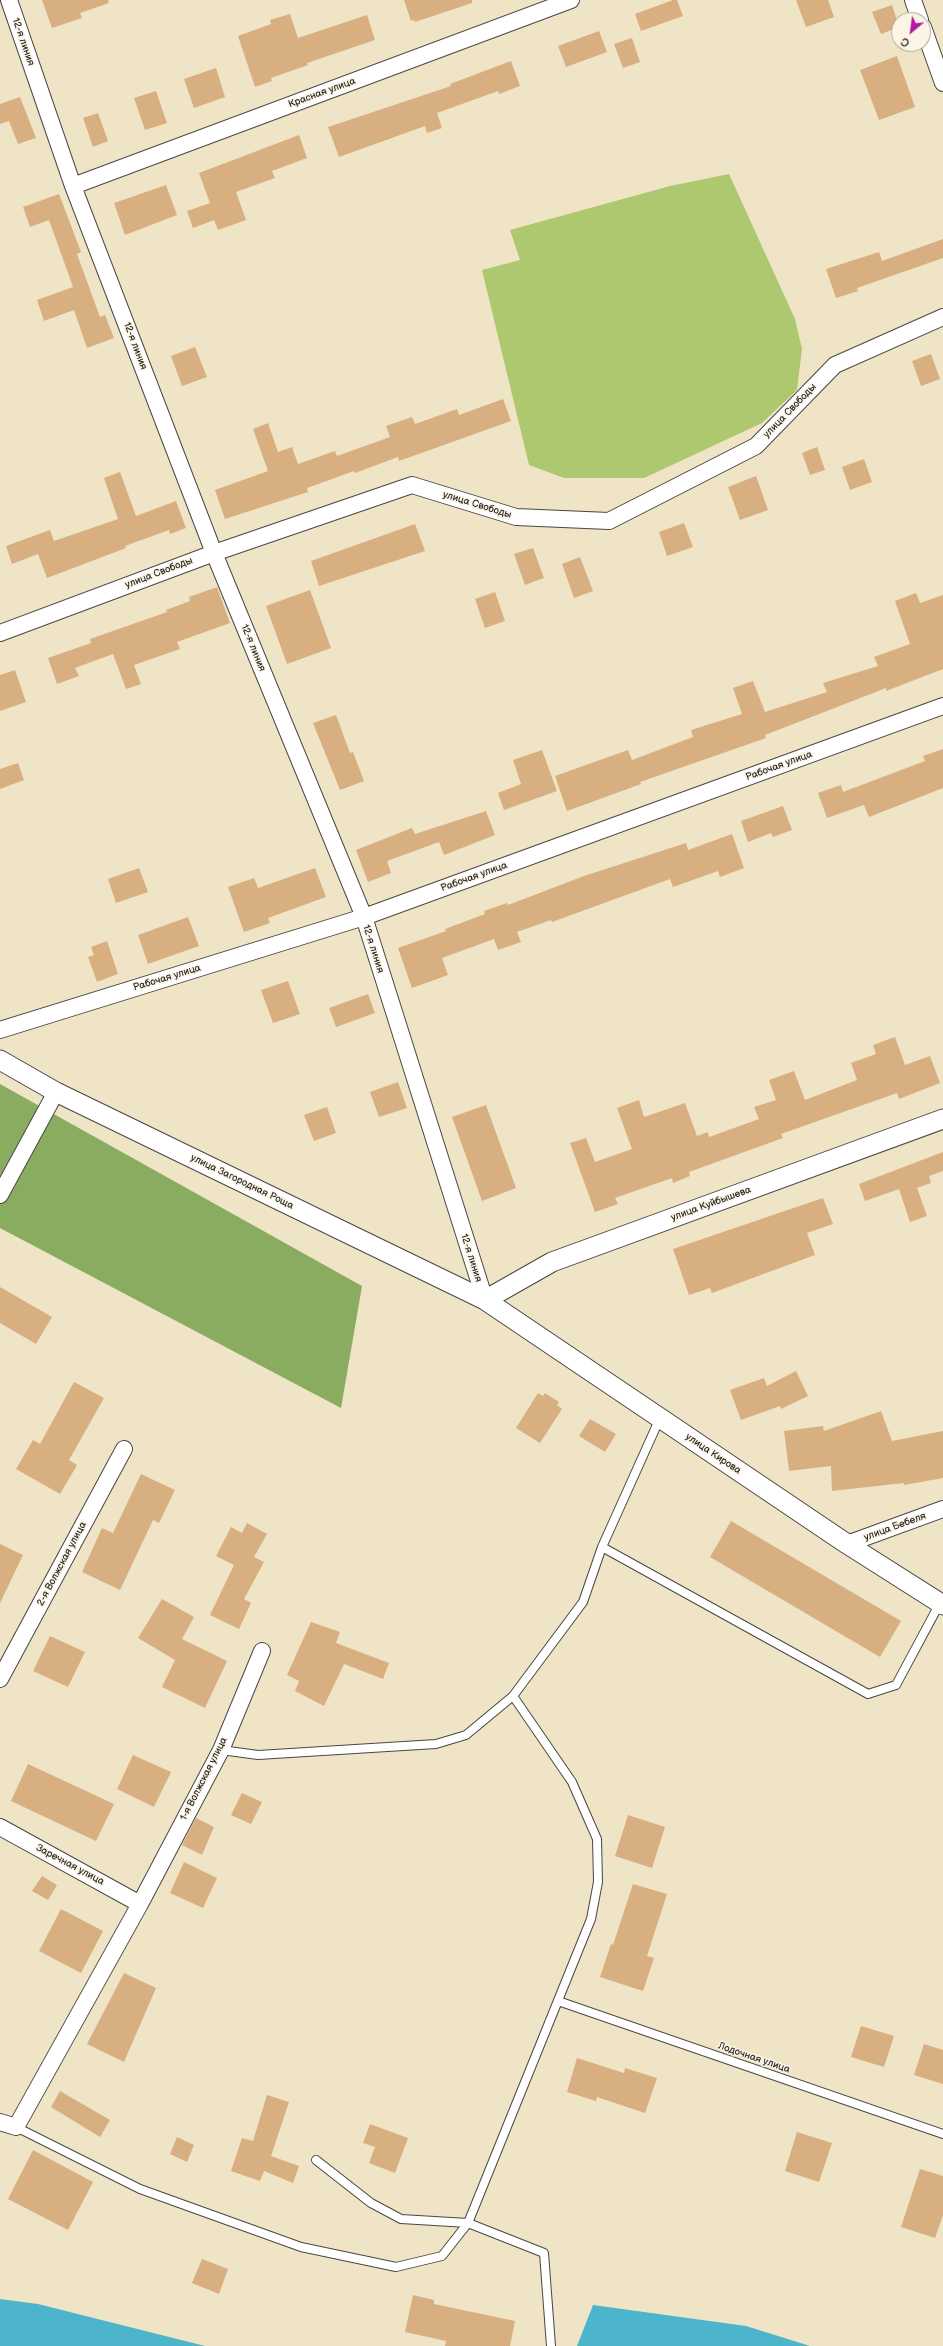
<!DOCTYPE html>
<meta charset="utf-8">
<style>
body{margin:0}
#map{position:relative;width:943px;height:2346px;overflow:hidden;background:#f0e4c6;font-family:"Balsamiq Sans",sans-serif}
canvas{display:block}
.north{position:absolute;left:891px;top:12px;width:40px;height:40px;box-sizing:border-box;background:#fcf5e5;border:1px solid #a8a49b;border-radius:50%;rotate:209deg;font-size:11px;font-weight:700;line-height:16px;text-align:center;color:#2b2b2b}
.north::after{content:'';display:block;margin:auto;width:14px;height:18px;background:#b5179e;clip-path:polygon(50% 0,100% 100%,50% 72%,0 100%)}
</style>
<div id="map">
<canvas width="943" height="2346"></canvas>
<div class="north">С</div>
</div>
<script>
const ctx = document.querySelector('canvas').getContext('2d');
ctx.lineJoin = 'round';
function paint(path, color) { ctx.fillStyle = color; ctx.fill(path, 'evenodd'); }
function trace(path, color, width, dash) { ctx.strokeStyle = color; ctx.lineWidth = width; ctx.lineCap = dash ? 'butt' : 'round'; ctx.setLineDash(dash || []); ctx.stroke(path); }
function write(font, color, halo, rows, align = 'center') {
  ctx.font = font + ' "Balsamiq Sans",sans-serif'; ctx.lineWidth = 3; ctx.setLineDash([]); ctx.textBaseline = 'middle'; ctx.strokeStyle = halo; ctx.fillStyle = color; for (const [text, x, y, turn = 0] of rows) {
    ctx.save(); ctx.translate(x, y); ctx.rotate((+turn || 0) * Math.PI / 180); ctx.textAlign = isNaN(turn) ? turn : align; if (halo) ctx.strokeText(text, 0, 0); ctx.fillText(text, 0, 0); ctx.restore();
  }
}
paint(new Path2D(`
 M729,174L795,319L802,349L797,390L762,423L644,478H564L529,465L482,270L520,260L510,230L670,186Z`), '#adc86e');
paint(new Path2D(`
 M0,1084L362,1286L341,1408L0,1228Z`), '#8aac61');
paint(new Path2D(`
 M0,2299L38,2304L205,2346H0Z
 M593,2305L746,2326L810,2346H577Z`), '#4cb4cb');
paint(new Path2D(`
 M42,0H108L109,3L80,13L82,18L52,28Z
 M404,0H472V3L415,22L414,20L411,21Z
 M673,0H677L683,16L641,31L635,14Z
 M796,0H828L834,17L806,27Z
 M892,5L899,27L881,34L872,12Z
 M290,14L298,38L367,15L375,40L307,63L308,65L271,78L272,81L255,87L238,36L271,24L270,20Z
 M599,31L607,52L566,67L558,46Z
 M632,38L640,62L623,68L614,44Z
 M897,56L915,107L879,120L860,70Z
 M511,61L520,86L499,94L498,91L437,113L442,128L427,133L425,126L339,157L328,127L451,86L450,84Z
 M216,68L225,97L194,108L184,79Z
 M156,91L167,123L145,130L134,98Z
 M20,97L36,138L18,144L9,121L0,124V104Z
 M98,113L108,141L93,147L83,118Z
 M299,135L307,158L272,171L275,178L236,192L246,220L218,230L214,220L193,228L187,211L210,203L199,173Z
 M166,185L177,215L125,235L114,203Z
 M59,194L81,252L77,254L100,317L105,315L114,338L87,348L74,310L44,321L37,300L73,287L49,220L30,227L23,207Z
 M943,239V258L857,288L858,291L836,298L826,269L879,252L882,261Z
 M195,347L207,377L182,386L171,356Z
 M931,354L940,379L921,386L912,361Z
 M503,399L511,421L399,461L398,457L355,473L354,471L307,488L308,492L225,519L215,490L268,471L253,429L268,423L278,452L292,447L298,464L335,451L337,456L390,437L386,426L412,417L415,424L457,409L459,415Z
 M817,447L825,470L810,475L802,453Z
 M864,459L872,482L850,490L842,467Z
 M120,472L136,516L176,501L186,528L170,534L169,530L125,546L126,548L47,578L38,554L12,564L6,546L50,530L54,541L118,519L104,478Z
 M756,476L768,510L740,520L728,487Z
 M684,523L693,547L667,556L659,532Z
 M415,524L425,551L319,586L311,561Z
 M533,548L544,578L525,585L514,554Z
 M580,557L593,591L574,598L562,564Z
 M217,587L230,623L177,642L180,649L134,665L141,684L126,689L113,654L75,668L79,676L57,684L48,658L91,643L90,639L167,612L166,610L190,601L189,597Z
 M310,590L331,648L287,664L266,606Z
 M495,592L505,621L485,628L475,599Z
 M916,593L920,603L943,595V669L886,691V688L765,735L766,738L640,782L641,784L567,811L555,776L628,750L632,760L693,737L691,730L742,714L733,688L753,681L765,712L827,692L823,683L878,666L874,657L910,644L895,601Z
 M15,670L26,702L0,711V675Z
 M336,715L350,753L353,752L364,781L340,790L313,723Z
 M943,749V788L869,817L864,805L827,818L818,793L841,785L843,792L925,761L923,756Z
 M542,750L557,791L504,810L498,793L521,784L513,760Z
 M18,763L24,780L0,789V769Z
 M783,806L792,830L773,837L771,833L748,842L741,821Z
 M486,811L495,835L444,855L439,842L387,861L391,873L368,882L356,850L412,828L415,834Z
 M732,834L744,868L720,877L718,871L673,887L670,879L552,922L551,920L517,932L521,942L498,950L494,939L442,958L448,975L412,988L398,948L446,931L445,929L485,914L484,911L507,903L508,905L584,876L686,843L688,850Z
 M139,868L148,892L116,903L108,879Z
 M315,868L326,897L268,918L270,923L244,932L228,887L254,878L258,888Z
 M188,917L199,946L148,964L138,935Z
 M107,941L118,974L97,982L88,957L94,955L91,947Z
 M288,981L300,1014L273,1023L261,990Z
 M368,994L375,1013L336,1027L329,1008Z
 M895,1037L905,1065L930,1056L940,1083L899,1099L897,1093L781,1134L783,1138L689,1172L690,1176L673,1183L672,1178L615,1198L618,1204L595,1212L570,1143L586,1138L595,1162L632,1149L617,1108L639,1100L644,1117L685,1103L697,1136L708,1132L709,1137L759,1119L754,1107L776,1100L769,1080L794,1071L805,1100L857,1080L851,1063L876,1054L873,1045Z
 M398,1082L407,1108L379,1117L370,1092Z
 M486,1105L516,1188L482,1201L452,1117Z
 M327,1107L336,1133L314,1141L304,1115Z
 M943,1152V1171L929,1176L931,1183L917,1188L927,1216L910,1222L899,1189L865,1201L859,1184Z
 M823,1198L833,1224L807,1233L815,1255L712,1293L710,1288L689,1295L673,1249Z
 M0,1287L52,1317L36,1344L0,1323Z
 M796,1371L808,1396L781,1409L780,1406L741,1420L730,1390L764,1378L767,1386Z
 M74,1382L104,1398L69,1460L77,1465L60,1494L16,1469L33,1440L40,1444Z
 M538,1393L543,1396L545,1393L559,1402L557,1405L562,1409L540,1443L516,1428Z
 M881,1411L892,1441L943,1431V1478L904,1485V1483L832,1491L831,1466L789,1471L784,1431L823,1426L824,1431Z
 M590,1419L616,1434L605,1452L579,1436Z
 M141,1474L175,1490L159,1523L153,1520L120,1590L82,1572L102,1528L113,1533Z
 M731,1521L901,1621L880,1657L710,1557Z
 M247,1523L267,1534L254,1557L264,1562L244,1599L251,1603L239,1629L210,1615L234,1565L216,1556L231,1527L242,1533Z
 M0,1544L23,1555L0,1603Z
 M162,1599L194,1617L182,1639L227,1661L205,1708L162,1687L175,1660L138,1638Z
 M311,1622L340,1632L336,1643L389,1663L383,1679L344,1664L324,1706L295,1691L299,1681L287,1675Z
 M50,1636L85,1652L68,1687L33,1671Z
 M133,1755L171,1772L154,1807L117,1789Z
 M28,1764L114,1804L96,1841L11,1801Z
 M242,1793L262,1802L251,1824L231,1815Z
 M628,1815L665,1827L652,1868L615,1856Z
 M196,1818L214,1827L202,1855L182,1845Z
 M184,1862L217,1878L203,1908L170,1893Z
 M42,1876L57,1885L48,1900L32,1891Z
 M633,1884L667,1894L647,1956L654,1958L643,1991L600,1977L611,1944L613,1945Z
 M61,1909L103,1931L81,1973L39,1951Z
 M124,1973L156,1988L124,2062L87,2044Z
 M861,2026L894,2036L884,2067L851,2057Z
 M924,2044L943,2050V2084L914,2075Z
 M577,2058L624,2073L625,2068L657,2078L645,2113L597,2097L596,2101L567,2092Z
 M60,2091L110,2120L100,2137L51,2107Z
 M267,2095L289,2102L271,2156L299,2166L293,2183L264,2171L260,2181L231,2171L242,2138L253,2141Z
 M370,2124L408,2138L395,2173L369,2163L375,2147L363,2143Z
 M797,2132L832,2143L819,2182L785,2171Z
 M177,2137L194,2145L187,2162L170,2154Z
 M33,2150L93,2182L68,2230L8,2199Z
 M920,2169L943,2176V2215L935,2238L901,2227Z
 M202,2259L228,2269L219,2294L192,2283Z
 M413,2295L434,2300V2304L515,2321L510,2346H445L446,2341L405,2332Z`), '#d8af80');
const service = new Path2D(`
 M602,1547L868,1694L896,1685L940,1603
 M221,1750L258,1755L436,1744L466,1735L513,1696
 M558,2001L943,2134
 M16,2127L140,2189L301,2247L396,2267L442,2256L468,2223
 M316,2160L371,2203L401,2219L468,2223
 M551,2346L544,2253L468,2223L591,1919L598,1882L597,1839L572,1782L513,1696L583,1602L602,1547L660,1418`);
const minor = new Path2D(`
 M9,0L73,186L214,553L364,917L485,1300
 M913,0L920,20
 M923,27L943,83
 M73,186L571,0
 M0,633L214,553L412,485L516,517L609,521L756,446L835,365L943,317
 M0,1030L364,917L943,706
 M0,1195L56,1092
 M847,1544L943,1509
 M0,1679L124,1449
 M0,1827L140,1904
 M0,2122L16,2127L140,1904L221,1750L262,1651`);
const tertiary = new Path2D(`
 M0,1060L56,1092L485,1300L847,1544L943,1605
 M485,1300L552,1262L943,1119`);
trace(service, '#494742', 10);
trace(minor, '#494742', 18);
trace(tertiary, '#494742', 21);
trace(service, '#fff', 8);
trace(minor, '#fff', 16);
trace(tertiary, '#fff', 19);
write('10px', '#2b2b2b', '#fcf5e5', [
 ["12-я линия",23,42,71],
 ["Красная улица",322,93,-20],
 ["12-я линия",135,346,69],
 ["улица Свободы",790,411,-46],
 ["улица Свободы",477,505,17],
 ["улица Свободы",159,573,-21],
 ["12-я линия",253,648,68],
 ["Рабочая улица",779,766,-20],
 ["Рабочая улица",474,877,-20],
 ["12-я линия",373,949,72],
 ["Рабочая улица",167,978,-17],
 ["улица Загородная Роща",242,1182,26],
 ["улица Куйбышева",711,1204,-20],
 ["12-я линия",471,1258,72],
 ["улица Кирова",713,1454,34],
 ["улица Бебеля",895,1527,-20],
 ["2-я Волжская улица",62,1564,-62],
 ["1-я Волжская улица",204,1779,-63],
 ["Заречная улица",70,1865,28],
 ["Лодочная улица",754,2058,19]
]);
</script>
